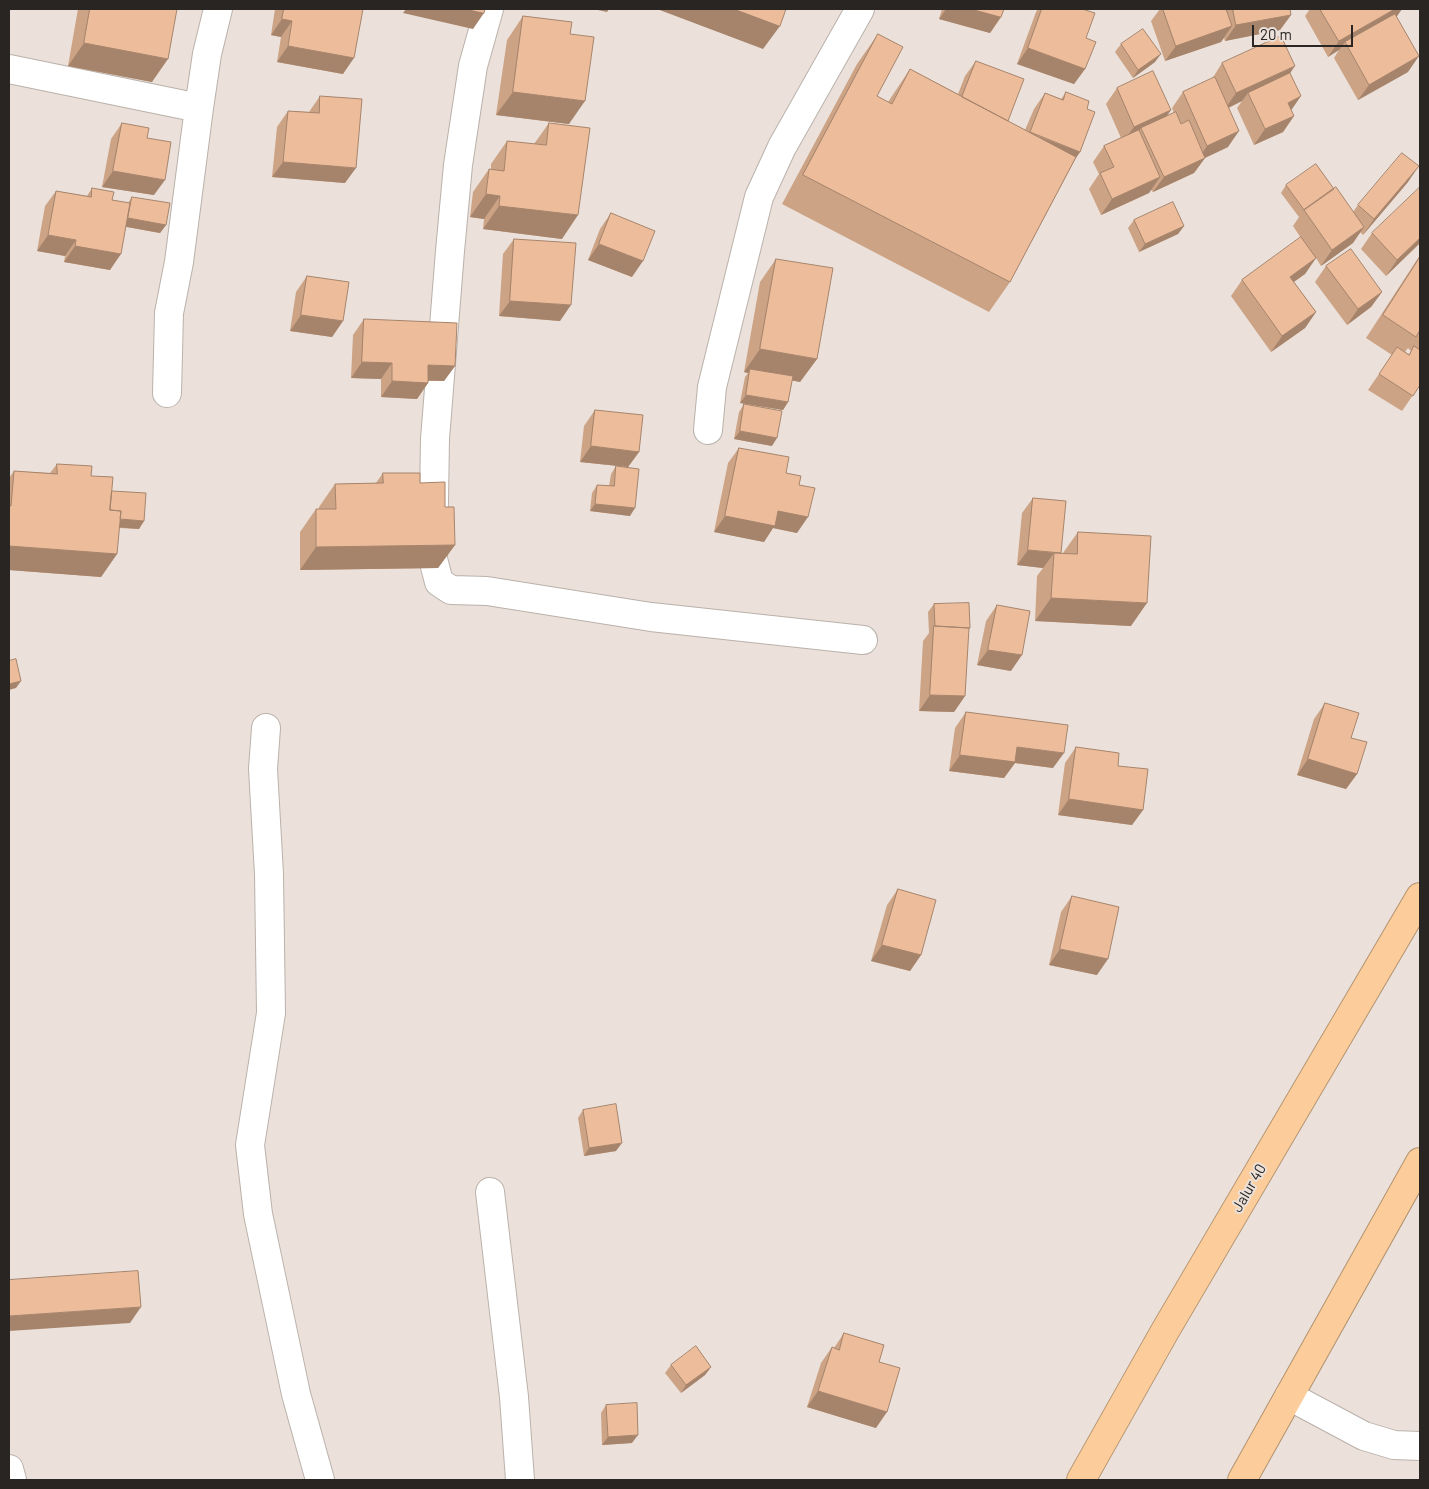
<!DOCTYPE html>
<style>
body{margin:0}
#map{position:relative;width:1429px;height:1489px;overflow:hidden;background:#ebe1da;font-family:Barlow,sans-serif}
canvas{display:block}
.frame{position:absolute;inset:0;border:10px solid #282522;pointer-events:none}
.scale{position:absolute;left:1252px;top:25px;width:101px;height:22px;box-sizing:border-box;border:2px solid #282522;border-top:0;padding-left:6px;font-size:15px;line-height:18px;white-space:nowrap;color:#282522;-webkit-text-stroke:4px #ebe1da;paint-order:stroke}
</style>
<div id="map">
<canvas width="1429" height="1489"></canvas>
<div class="frame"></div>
<div class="scale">20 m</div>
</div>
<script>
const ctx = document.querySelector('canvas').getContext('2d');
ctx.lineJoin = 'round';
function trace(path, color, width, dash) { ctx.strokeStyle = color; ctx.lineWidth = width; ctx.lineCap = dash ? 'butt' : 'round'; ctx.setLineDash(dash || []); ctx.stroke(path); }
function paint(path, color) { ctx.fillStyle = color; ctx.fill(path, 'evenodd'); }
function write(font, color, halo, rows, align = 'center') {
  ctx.font = font + ' Barlow,sans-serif'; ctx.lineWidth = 4; ctx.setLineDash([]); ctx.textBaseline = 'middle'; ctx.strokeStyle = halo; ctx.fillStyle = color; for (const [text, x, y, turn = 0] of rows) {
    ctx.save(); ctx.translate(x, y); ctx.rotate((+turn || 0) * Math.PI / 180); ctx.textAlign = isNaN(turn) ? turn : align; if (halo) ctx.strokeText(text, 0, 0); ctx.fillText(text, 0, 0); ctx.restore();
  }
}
const minor = new Path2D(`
 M489,9L473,66L458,165L450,251L435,439L433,559L439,582L451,590L487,591L651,617L863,640
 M9,69L199,108L207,54L218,9
 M167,393L169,313L179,262L199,108
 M708,430L712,387L759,197L782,147L860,9
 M266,728L263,769L269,874L271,1013L250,1145L258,1214L296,1394L320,1480
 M490,1192L514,1397L520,1480
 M1289,1396L1364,1436L1394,1445L1420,1446
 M9,1469L12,1480`);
const highway = new Path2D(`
 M1081,1480L1165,1331L1420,897
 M1242,1480L1420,1162`);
trace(minor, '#bab1ab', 30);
trace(highway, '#b29270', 30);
trace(minor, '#fff', 28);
trace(highway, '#fccd9a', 28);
paint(new Path2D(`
 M78,9H177L152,82L68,66Z
 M275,9H363L343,74L277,62L281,37L271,35Z
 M942,9H1004L1001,17L990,33L939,19Z
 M1038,9H1082L1086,38L1085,69L1074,84L1017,64L1036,12Z
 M1160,9H1290L1291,15L1280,30L1225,41L1224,38L1221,42L1165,61L1151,21Z
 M1310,9H1402L1396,17L1408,72L1358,100L1334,58L1339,50L1328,57L1305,16Z
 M523,16L570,34L569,124L496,115L507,40Z
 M878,34L877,96L888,102L910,69L958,94L965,76L976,61L1008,121L1025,130L1034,109L1045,93L1061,99L1066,92L1087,109L1080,152L1076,158L1010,282L989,312L782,204L857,64Z
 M1121,44L1155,62L1133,78L1115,52Z
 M1222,63L1290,74L1291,110L1294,116L1283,132L1254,145L1237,108L1242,101L1229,108L1228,147L1205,158L1194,173L1153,192L1151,190L1149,193L1101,215L1089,189L1099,174L1093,162L1104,146L1121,138L1106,104L1117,88L1171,110L1166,116L1174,113L1172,108L1183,92L1212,79Z
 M320,96L345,183L272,177L277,127L288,111L309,112Z
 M122,123L147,138L154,195L102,187L111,139Z
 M549,123L562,239L483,229L484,219L470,217L473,192L489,169H491V164L507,141L534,144Z
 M1408,182L1363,235L1360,232L1353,243L1321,266L1316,258L1305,274L1294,282L1316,312L1305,328L1271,352L1231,296L1242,280L1301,238L1293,226L1299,217L1281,193L1286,185L1334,189L1353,212L1358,205Z
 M92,188L112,200L128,203L132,197L166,225L160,233L126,227L110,270L64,262L65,256L37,251L45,206L56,191L87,196Z
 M611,213L632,277L588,260L600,229Z
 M1134,220L1184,226L1178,234L1139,252L1128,228Z
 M1372,233L1420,243L1386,276L1361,249Z
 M514,239L560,321L499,316L503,254Z
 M1420,255V385L1402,411L1368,390L1392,355L1366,338ZM1408,348L1411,351L1409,354L1405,352Z
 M776,259L817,359L800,382L792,380L788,402L783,410L740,403L745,377L748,373L744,372L760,282Z
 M1326,266L1382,292L1371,307L1347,325L1315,282Z
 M307,276L343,321L332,337L290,331L296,292Z
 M364,319L455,366L444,381H428V383L417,399L381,397V379L351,378L353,335Z
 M744,404L772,446L734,439L739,412Z
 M595,410L639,452L628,467L580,462L584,426Z
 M739,448L786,473L799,485L797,533L773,528L764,542L714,532L728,463Z
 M57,464L91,476L112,491L144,521L139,529L119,528L117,554L101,577L9,570V478L14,471L50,473Z
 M616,466L630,516L590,511L592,493L597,485L609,486L611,474Z
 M383,473L420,483L445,507L455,545L438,568L300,570V532L316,509H319V507L335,484L376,483Z
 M1033,498L1061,553H1063L1078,532L1131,626L1035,621L1037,576L1043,568L1017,565L1022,513Z
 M934,604L968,630L965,696L954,712L919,711L923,641L929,633L928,612Z
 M997,605L1011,671L977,665L986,621Z
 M1325,703L1351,738L1357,774L1346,789L1297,775L1314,719Z
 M966,712L1053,768L1015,763L1004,778L949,771L955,728Z
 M1076,747L1118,766L1143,810L1132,825L1058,815L1065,763Z
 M898,889L921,955L910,971L871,961L887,905Z
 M1072,896L1097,975L1049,965L1061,912Z
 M583,1110L616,1151L584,1156L578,1118Z
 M844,1333L876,1428L807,1407L821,1363L832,1347L834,1348Z
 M671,1365L711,1367L705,1375L681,1393L665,1373Z
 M606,1405L632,1443L602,1445L601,1413Z`), '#cca385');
paint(new Path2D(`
 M406,9H465L484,13L473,29L403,13Z
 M593,9H609L607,12Z
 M657,9H734L780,26L763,49Z
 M946,9H971L1001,17L990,33L939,19Z
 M1395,9H1402L1395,19L1345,42L1339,50L1328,57L1339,41Z
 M1291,15L1280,30L1225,41L1236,25Z
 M282,19L292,21L281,37L271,35Z
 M1232,26L1221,42L1165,61L1176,46Z
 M84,43L168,59L152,82L68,66Z
 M288,46L354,58L343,74L277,62Z
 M1028,48L1085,69L1074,84L1017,64Z
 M1161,54L1155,62L1133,78L1138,70Z
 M1419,56L1408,72L1358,100L1369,85Z
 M1295,66L1284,82L1248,93L1242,101L1225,109L1236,93Z
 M513,92L585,101L569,124L496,115Z
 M1301,96L1290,112L1288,103Z
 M1171,110L1160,126L1141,128L1135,137L1123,142L1134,127Z
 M1294,116L1283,132L1254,145L1265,129Z
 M1239,131L1228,147L1196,162L1207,146Z
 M1029,133L1080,152L1069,168Z
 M1205,158L1194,173L1153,192L1164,177Z
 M283,162L356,168L345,183L272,177Z
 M1419,166L1408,182L1363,235L1374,219Z
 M113,171L165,180L154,195L102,187Z
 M1160,177L1149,193L1101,215L1112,199Z
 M486,194L500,196L484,219L470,217Z
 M499,206L578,215L562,239L483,229Z
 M128,218L166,225L160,233L122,226Z
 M1184,226L1178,234L1139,252L1145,244Z
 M1364,227L1353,243L1321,266L1332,250Z
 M48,235L76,240L65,256L37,251Z
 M1420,238V243L1386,276L1397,260Z
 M599,244L643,261L632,277L588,260Z
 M75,246L121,254L110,270L64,262Z
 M1316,258L1305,274L1279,292L1290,277Z
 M1382,292L1371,307L1347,325L1358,309Z
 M510,301L571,305L560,321L499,316Z
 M1316,312L1305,328L1271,352L1282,336Z
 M301,315L343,321L332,337L290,331Z
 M760,349L817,359L800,382L750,373V369L748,373L744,372Z
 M362,362L392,363L381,379L351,378Z
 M428,365L455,366L444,381L417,380Z
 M392,381L428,383L417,399L381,397Z
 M746,395L788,402L783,410L740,403Z
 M740,431L777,438L772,446L734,439Z
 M591,446L639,452L628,467L580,462Z
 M595,504L635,508L630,516L590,511Z
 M778,511L808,517L797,533L773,528L764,542L714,532L725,516Z
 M107,518L144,521L139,529L102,526Z
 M455,545L438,568L300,570L316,547Z
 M9,546L117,554L101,577L9,570Z
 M1028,550L1054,553L1043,568L1017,565Z
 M1051,598L1147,603L1131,626L1035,621Z
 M988,650L1022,655L1011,671L977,665Z
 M21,681L16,688L9,690V684Z
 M930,695L965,696L954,712L919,711Z
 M1017,747L1064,753L1053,768L1015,763L1004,778L949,771L960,755Z
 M1308,759L1357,774L1346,789L1297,775Z
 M1069,799L1143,810L1132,825L1058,815Z
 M882,945L921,955L910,971L871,961Z
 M1060,949L1108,959L1097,975L1049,965Z
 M622,1143L616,1151L584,1156L589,1148Z
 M141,1307L130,1323L9,1331V1316Z
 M711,1367L705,1375L681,1393L686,1385Z
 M818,1391L887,1412L876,1428L807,1407Z
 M638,1435L632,1443L602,1445L608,1437Z`), '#a6846c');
const building = new Path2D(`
 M90,9H177L168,59L84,43Z
 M284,9H363L354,58L288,46L292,21L282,19Z
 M465,9H485L484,13Z
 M734,9H786L780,26Z
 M971,9H1004L1001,17Z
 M1042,9H1082L1095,13L1086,38L1096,42L1085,69L1028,48Z
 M1163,9H1226L1232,26L1176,46Z
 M1233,9H1290L1291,15L1236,25Z
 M1320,9H1395L1339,41Z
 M1395,14L1419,56L1369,85L1345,42Z
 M523,16L572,22L570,34L594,37L585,101L513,92Z
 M1143,29L1161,54L1138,70L1121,44Z
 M878,34L903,47L877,96L892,104L910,69L1076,157L1010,282L803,175Z
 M1281,36L1295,66L1236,93L1222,63Z
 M976,61L1024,79L1008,121L962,97Z
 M1153,71L1171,110L1134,127L1117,88Z
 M1290,73L1301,96L1288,103L1294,116L1265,129L1248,93Z
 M1215,77L1239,131L1207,146L1183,92Z
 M1066,92L1089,101L1087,109L1095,112L1080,152L1030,132L1045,93L1063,100Z
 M320,96L362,99L356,168L283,162L288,111L319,113Z
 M1176,112L1181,124L1189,120L1205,158L1164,177L1141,128Z
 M122,123L149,128L147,138L171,142L165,180L113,171Z
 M549,123L590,128L578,215L499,206L500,196L486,194L489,169L504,171L507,141L546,145Z
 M1139,130L1160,177L1112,199L1100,173L1114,167L1104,146Z
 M1402,153L1419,166L1374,219L1358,205Z
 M1316,164L1334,189L1304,210L1286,185Z
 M1336,187L1364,227L1332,250L1304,210Z
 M1420,187V238L1397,260L1372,233Z
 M92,188L114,192L112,200L130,203L121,254L75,246L76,240L48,235L56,191L91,197Z
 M132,197L170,203L166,225L128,218Z
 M1173,202L1184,226L1145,244L1134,220Z
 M611,213L655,231L643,261L599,244Z
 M1301,237L1316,258L1290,277L1316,312L1282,336L1242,280Z
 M514,239L576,243L571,305L510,301Z
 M1351,249L1382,292L1358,309L1326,266Z
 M1420,257V330L1416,337L1383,315Z
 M776,259L833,268L817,359L760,349Z
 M307,276L349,282L343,321L301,315Z
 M364,319L457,323L455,366L428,365V383L392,381V363L362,362Z
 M1414,346L1420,350V385L1413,396L1379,374L1397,347L1409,355Z
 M750,369L793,376L788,402L746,395Z
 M744,404L782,411L777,438L740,431Z
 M595,410L643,415L639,452L591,446Z
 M739,448L789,457L786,473L801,476L799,485L815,488L808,517L778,511L775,526L725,516Z
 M57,464L92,466L91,476L113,477L110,510L121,511L117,554L9,546V506H11L14,471L57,474Z
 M616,466L639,469L635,508L595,504L597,485L614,486Z
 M383,473H420V483L445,482V507H454L455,545L316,547V509H336L335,484L383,483Z
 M112,491L146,493L144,521L120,519L121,511L110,510Z
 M1033,498L1066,501L1061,553L1028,550Z
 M1078,532L1151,536L1147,603L1051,598L1054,553L1077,554Z
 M969,603L970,628L935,626L934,604Z
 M997,605L1030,611L1022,655L988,650Z
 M934,626L969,628L965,696L930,695Z
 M16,659L21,681L9,684V661Z
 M1325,703L1359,713L1351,738L1367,742L1357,774L1308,759Z
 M966,712L1068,725L1064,753L1017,747L1015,762L960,755Z
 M1076,747L1119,753L1118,766L1148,769L1143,810L1069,799Z
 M898,889L936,900L921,955L882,945Z
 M1072,896L1119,907L1108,959L1060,949Z
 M616,1104L622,1143L589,1148L583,1110Z
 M138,1271L141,1307L9,1316V1280Z
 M844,1333L884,1345L879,1362L900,1368L887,1412L818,1391L832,1347L839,1350Z
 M696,1346L711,1367L686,1385L671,1365Z
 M637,1403L638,1435L608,1437L606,1405Z`);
paint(building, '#edbd9b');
trace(building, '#a6846c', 1);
write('15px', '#282522', '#ebe1da', [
 ["Jalur 40",1249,1188,-60]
]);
</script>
